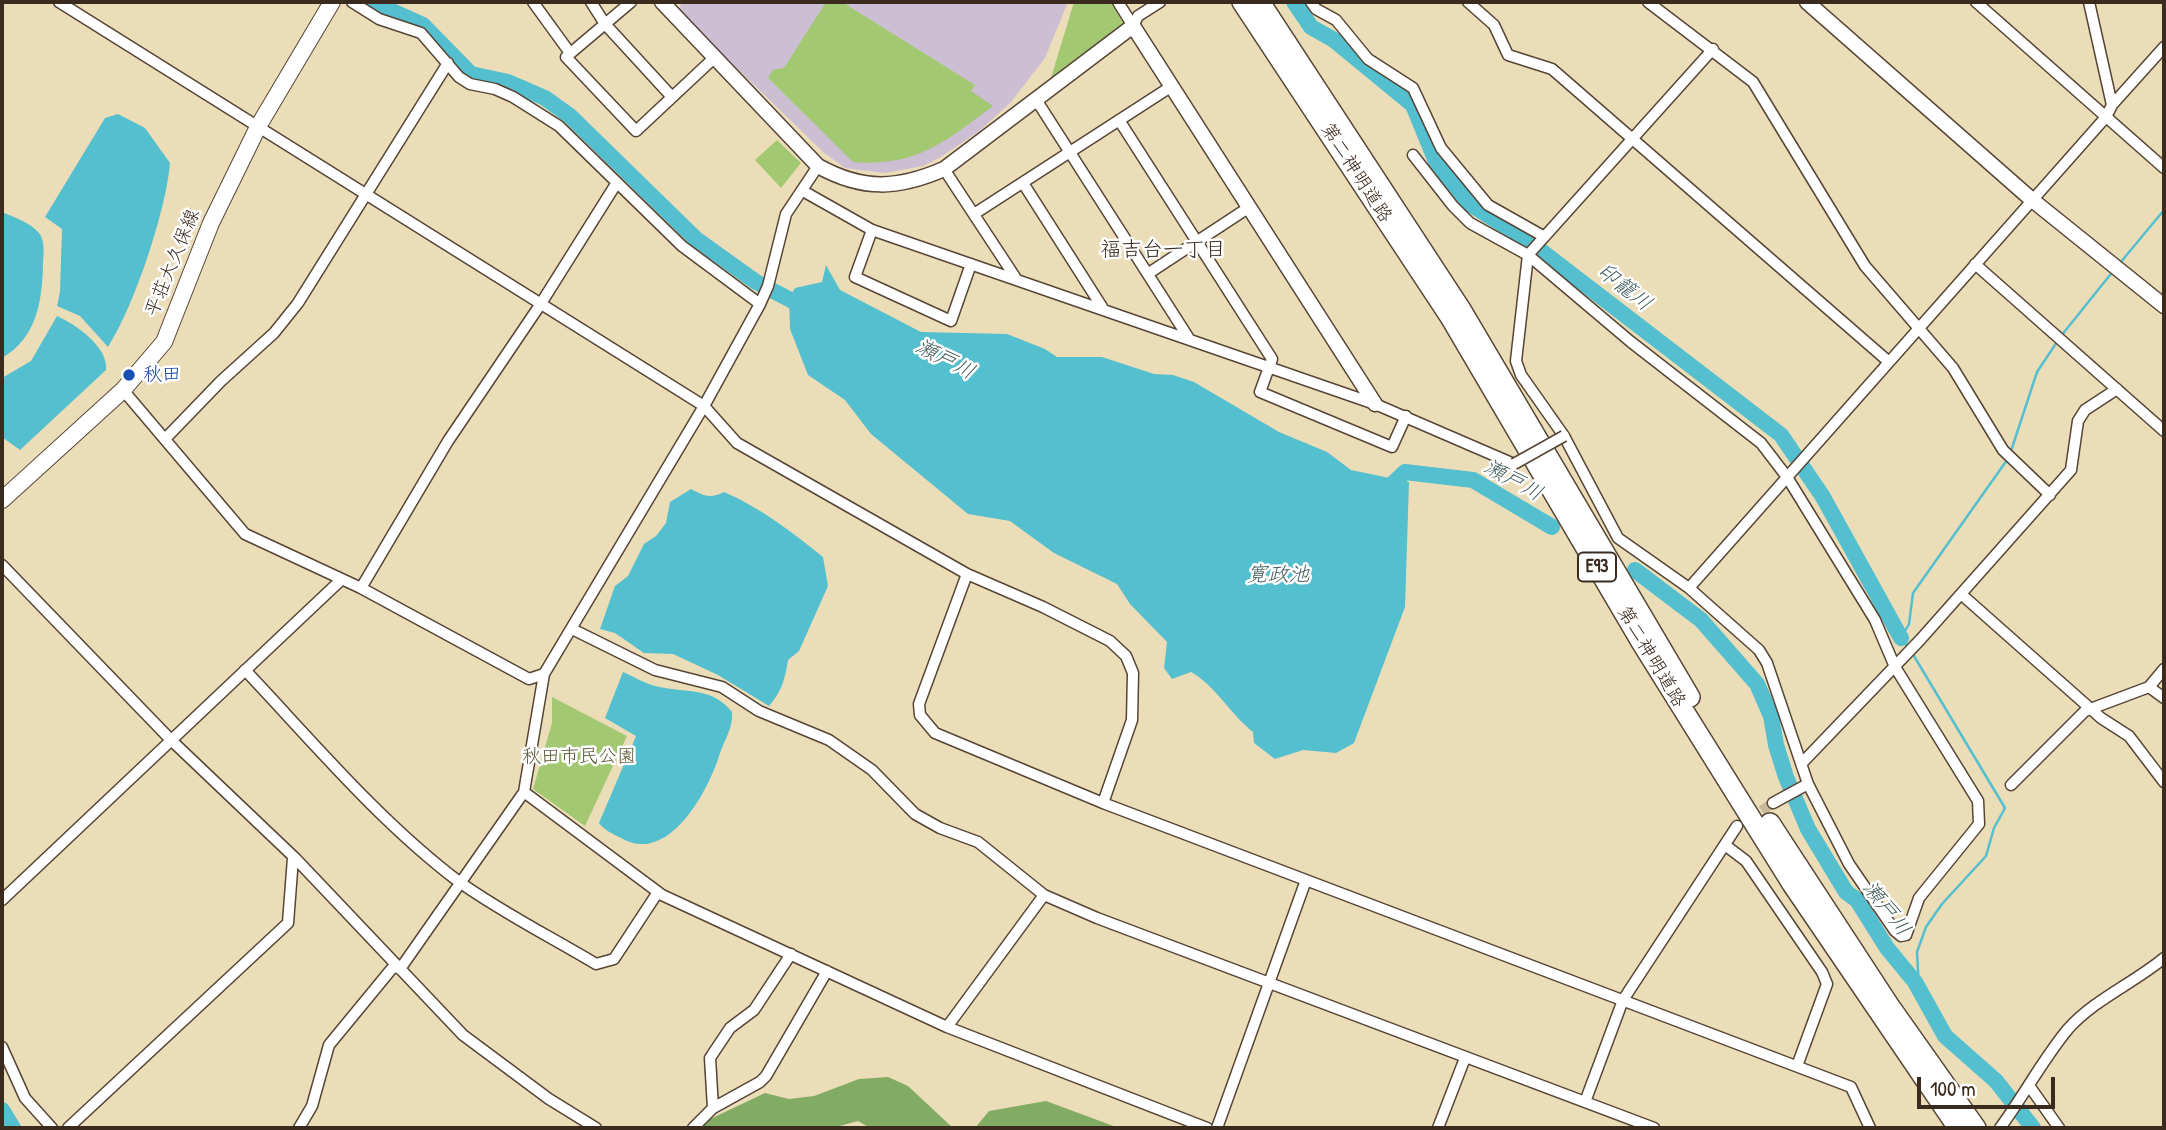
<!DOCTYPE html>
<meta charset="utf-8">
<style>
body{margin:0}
#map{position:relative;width:2166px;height:1130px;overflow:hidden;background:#ecddb9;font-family:"Patrick Hand",sans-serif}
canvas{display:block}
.frame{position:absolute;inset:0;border:4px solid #3b2a1e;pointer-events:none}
.scale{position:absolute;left:1917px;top:1077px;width:138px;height:32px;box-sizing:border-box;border:4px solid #3b2a1e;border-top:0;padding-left:9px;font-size:21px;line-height:24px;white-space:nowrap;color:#3b2a1e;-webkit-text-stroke:5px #fff;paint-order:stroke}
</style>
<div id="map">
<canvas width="2166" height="1130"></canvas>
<div class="frame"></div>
<div class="scale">100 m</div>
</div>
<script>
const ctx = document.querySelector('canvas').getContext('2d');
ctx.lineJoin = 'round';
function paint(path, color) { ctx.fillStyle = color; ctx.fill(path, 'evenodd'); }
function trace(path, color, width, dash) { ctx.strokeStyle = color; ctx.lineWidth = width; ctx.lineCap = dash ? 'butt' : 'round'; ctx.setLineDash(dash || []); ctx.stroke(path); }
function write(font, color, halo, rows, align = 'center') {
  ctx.font = font + ' "Patrick Hand","Klee One",sans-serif'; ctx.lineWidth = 5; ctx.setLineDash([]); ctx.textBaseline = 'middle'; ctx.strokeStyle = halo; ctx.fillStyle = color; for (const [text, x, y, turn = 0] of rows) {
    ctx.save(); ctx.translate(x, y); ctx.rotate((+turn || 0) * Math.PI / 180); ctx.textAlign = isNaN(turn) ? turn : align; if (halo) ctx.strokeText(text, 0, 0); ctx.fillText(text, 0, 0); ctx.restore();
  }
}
paint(new Path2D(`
 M682,2H1068L1045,58L1011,102L978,132L939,158L923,166L885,173L845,168L823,152L678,11Z`), '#ccbfd4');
paint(new Path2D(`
 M826,2H842L975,85L971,91L993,106C944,142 917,167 853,162L768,78L773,70L784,68Z
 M1074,2H1110L1123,23L1050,81Z
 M777,140L801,163L781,188L755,160Z
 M552,697L627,736L585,826L533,789L552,723Z`), '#a3c872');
paint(new Path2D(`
 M888,1077L908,1086L953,1128H870L858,1121L832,1128H700L704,1122L765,1093L789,1099L814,1096L859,1079Z
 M1046,1101L1119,1128H975L989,1111Z`), '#82ac64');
paint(new Path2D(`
 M118,114L145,128L170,163C166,211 134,307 108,347L80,316L57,306L60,292L62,229L45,217L105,118Z
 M2,212C14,217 31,223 39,233C46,242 43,255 43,265C42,301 37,338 2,358Z
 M826,265L840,290L921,332L1007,334L1045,349L1057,357H1102L1154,374L1173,375L1194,382L1279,432L1327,452L1351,470L1409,482L1405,607L1354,743L1336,753L1303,750L1275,759L1254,743L1253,732C1230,714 1216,686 1191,672L1172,679L1164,668L1167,642L1130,604L1117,584L1054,553L1010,521L968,514L871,434L845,400L808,375L790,329L789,298L795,288L822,282Z
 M57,316C75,324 109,347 106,370L20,450L2,437V378L31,361Z
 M691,489C704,496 710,499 724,492C761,508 792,532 823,557L828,586L799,651L788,660C785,679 782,691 769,706L718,675L673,654L644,653L615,633L600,629L615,586L628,576L644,544L656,536L666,523L670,502Z
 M623,672C635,677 647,685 660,687C688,693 712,687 732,712C733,729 725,738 720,753C709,790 669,866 621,838C613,834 604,830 599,823L636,736L605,718Z`), '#54bfcf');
trace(new Path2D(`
 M2120,263L2164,210
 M2061,336L2114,270
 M2011,451L2037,372L2057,342
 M1907,646L1901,638L1909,624L1913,593L2007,460
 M1911,651L2005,808L1994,828L1986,856L1942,904L1926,927L1917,952L1919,989`), '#54bfcf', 2.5);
trace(new Path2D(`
 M372,2L423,25L471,74L508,82L545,98L570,116L696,239L756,282L806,308
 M1294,2L1311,27L1334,40L1413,105L1437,164L1470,204L1527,240L1781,435L1823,497L1901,638
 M1382,494L1405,472L1473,480L1552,527
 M1635,570L1701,620L1757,684L1771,716L1776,745L1786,777L1808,829L1846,892L1857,900L1887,948L1915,982L1945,1036L1996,1081L2033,1128
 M2,1110L13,1128`), '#54bfcf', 16);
trace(new Path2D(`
 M1749,819L1773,803`), '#c9b99a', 10, [10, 5]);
const minor = new Path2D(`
 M59,2L704,406L737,443L967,574L1043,607L1110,641L1126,656L1133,673L1132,720L1103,803
 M352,2L379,19L421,33L459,77L470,84L495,89L513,97L559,126L682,246L760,304
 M533,2L570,53
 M591,2L605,24L672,97
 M631,2L566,57L636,131L714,58
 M1118,2L1133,26
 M1311,2L1316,9L1336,20L1368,59L1413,88L1441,148L1488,205L1543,236
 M1468,2L1494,25L1508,55L1552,69L1889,362
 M1648,2L1753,82L1865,266L1953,368L2003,450L2050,495
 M1976,2L2164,168
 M1133,26L1138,16L1160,2
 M1713,49L1528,255L1516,361L1521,375L1564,436L1618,538L1689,588L2106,117L2112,105L2089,2
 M1037,101L1188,337
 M2112,105L2164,47
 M1119,120L1272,359L1260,392L1392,447L1406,416
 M1413,155L1453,206L1470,223L1528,255L1631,342L1761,443L1787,477L1875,620L1895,667L1978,801L1979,824L1919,898L1906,935L1901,936L1895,931L1849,864L1808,784L1767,663L1759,650L1689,588
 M944,169L1015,277
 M1023,183L1102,307
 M803,191L872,230L1375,404L1514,464
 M974,214L1172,86
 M872,230L855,277L951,321L971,264
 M1975,264L2164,431
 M1149,273L1248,208
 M123,390L245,534L361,588L529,679L544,674
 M165,439L221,381L274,333L298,303L448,63
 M2,565L171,740L295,858L463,1035L549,1099L596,1128
 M967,574L919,704L920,715L935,733L1103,803L1851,1087L1870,1128
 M361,588L448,441L540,305L616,184
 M1961,594L2101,718L2129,736L2164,782
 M572,629L655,670L722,687L759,711L829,740L872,770L915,814L940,828L978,842L1044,895L1097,918L1654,1128
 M245,670C313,742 379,821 458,881C501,912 551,937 596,964L614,959L658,892
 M2149,687L2164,698
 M1802,763L1920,640L2071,470L2078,421L2085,410L2117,389
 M2011,785L2085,711L2149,687L2164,669
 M524,792L662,895L947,1027L1207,1128
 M1773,803L1808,784
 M1725,845L1746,861L1822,972L1827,984L1797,1066
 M2,900L342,579
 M400,969L524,792L544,674L704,406L760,304L768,286L786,214L818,166
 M947,1027L1044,895
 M2,1047L25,1098L52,1128
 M2030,1087L2059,1128
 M1585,1102L1623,1000L1737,826
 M713,1108L710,1058L730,1028L754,1010L791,954
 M68,1128L288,923L293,858
 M299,1128L312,1106L329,1045L394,966L400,969
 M693,1128L713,1108L760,1082L766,1076L827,971
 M1217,1128L1306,880
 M1438,1128L1465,1058
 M2000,1128C2023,1097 2043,1059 2068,1029C2095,999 2134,983 2164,958`);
const tertiary = new Path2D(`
 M662,2L818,166C863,191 898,189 944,169L1133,26L1375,404
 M1807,2L2031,199L2164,306`);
const secondary = new Path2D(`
 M2,500L123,390L164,342L211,223L259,125L332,2`);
const motorway = new Path2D(`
 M1242,2L1450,317L1641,642L1792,884L1958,1128
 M1260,2L1462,311L1690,697
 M1770,823L1889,1005L1976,1128`);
trace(minor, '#564535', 13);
trace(tertiary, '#564535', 17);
trace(secondary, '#564535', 18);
trace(motorway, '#564535', 22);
trace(minor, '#fff', 10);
trace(tertiary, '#fff', 14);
trace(secondary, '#fff', 16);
trace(motorway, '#fff', 19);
const minorBridge = new Path2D(`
 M1514,464L1564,436`);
trace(minorBridge, '#564535', 13, []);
trace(minorBridge, '#fff', 10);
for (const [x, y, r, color] of [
 [129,375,7,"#1a4fb4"]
]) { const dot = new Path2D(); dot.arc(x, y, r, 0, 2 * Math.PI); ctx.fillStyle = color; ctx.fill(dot); trace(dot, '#fff', 2.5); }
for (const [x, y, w] of [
 [1597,567,38]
]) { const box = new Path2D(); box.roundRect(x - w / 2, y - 14.5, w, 29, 5); ctx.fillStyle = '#fff'; ctx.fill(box); trace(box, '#3b2a1e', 2); }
write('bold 18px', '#3b2a1e', null, [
 ["E93",1597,567]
]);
write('19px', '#3b2a1e', '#fff', [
 ["第二神明道路",1356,173,57],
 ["平荘大久保線",173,263,-68],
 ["第二神明道路",1651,657,59]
]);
write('19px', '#164399', '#fff', [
 ["秋田",143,375]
], 'left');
write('19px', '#5a5937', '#fff', [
 ["秋田市民公園",579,757]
]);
write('21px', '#3b2a1e', '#fff', [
 ["福吉台一丁目",1163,250]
]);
write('italic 21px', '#445e5c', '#fff', [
 ["印籠川",1624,288,38],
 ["瀬戸川",945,360,28],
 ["瀬戸川",1513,481,29],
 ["寛政池",1278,575],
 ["瀬戸川",1886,909,52]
]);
</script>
